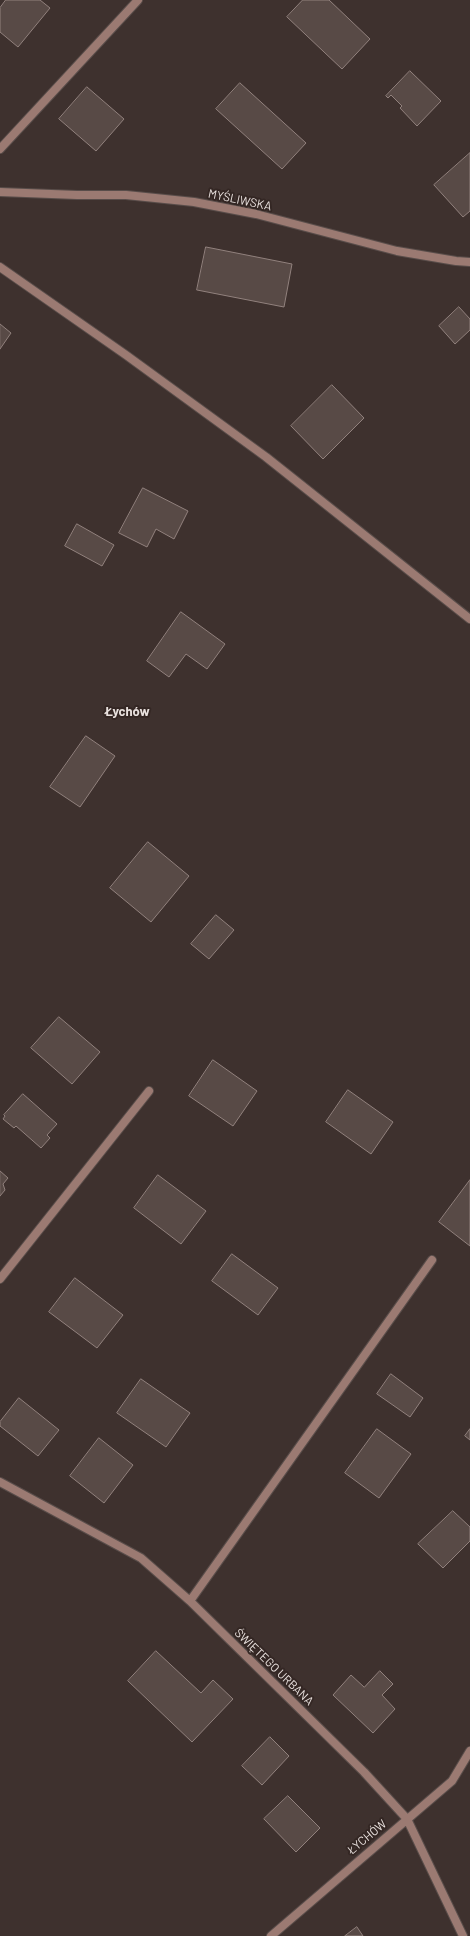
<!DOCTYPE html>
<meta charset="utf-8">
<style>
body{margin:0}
canvas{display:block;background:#3e312e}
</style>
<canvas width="470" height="1936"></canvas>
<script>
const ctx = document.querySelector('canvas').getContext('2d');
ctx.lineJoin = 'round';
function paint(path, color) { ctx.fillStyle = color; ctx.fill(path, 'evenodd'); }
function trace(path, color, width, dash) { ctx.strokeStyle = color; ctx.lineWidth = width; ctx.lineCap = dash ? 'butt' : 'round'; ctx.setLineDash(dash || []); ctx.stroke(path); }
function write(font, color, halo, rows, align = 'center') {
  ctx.font = font + ' Barlow,sans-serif'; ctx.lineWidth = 4; ctx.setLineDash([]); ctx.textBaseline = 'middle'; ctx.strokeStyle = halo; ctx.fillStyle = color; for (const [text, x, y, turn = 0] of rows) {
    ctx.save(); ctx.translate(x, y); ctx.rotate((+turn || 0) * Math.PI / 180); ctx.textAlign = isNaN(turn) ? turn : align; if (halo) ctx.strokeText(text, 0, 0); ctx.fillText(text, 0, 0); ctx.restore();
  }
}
const building = new Path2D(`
 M6,0H40L50,8L18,47L0,32V8Z
 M303,0H329L370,39L342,69L287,17Z
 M410,71L441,101L417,126L400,108L402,106L391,95L388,98L386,96Z
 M240,83L306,143L282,169L216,109Z
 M87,87L124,119L96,151L59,119Z
 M470,153V211L463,217L434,185Z
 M206,247L292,264L284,307L197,290Z
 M459,307L470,319V330L455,344L439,326Z
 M0,324L11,333L0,349Z
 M332,385L364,418L323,459L291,426Z
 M143,488L188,511L174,539L156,529L147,547L119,533Z
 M77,524L114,545L102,566L65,546Z
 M181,612L225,644L207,669L186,654L169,677L147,661Z
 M86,736L115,756L80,807L50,787Z
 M148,842L189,876L151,922L110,888Z
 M216,915L234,930L209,959L191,944Z
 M59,1017L100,1052L72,1084L31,1048Z
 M213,1060L257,1091L233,1126L189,1096Z
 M348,1090L393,1122L371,1154L326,1122Z
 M23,1094L57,1124L47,1135L50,1138L41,1148L16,1126L14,1128L3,1119L5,1116L4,1115Z
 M0,1171L8,1178L3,1184L5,1190L0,1196Z
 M158,1175L206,1211L181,1244L134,1208Z
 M470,1180V1246L439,1222Z
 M232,1254L278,1288L258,1315L212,1281Z
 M75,1278L123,1315L97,1348L49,1312Z
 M391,1374L423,1398L410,1417L377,1394Z
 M141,1379L190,1413L166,1447L117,1413Z
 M19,1398L59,1430L38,1456L0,1426V1422Z
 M377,1429L411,1454L379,1498L345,1473Z
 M470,1429V1440L465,1436Z
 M99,1438L133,1465L104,1503L70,1476Z
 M453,1511L470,1527V1541L443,1568L418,1544Z
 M156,1651L201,1693L213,1680L233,1699L192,1742L128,1681Z
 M380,1671L393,1684L382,1695L395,1709L373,1733L333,1695L351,1675L364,1687Z
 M270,1737L289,1756L262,1785L242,1766Z
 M288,1796L320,1828L296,1852L264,1819Z
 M357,1927L363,1936H345Z`);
paint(building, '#584a46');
trace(building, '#91817d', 1);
const service = new Path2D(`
 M0,149L138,0`);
const minor = new Path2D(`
 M0,192L77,195H126L194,202L256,214L397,251L456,261L470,262
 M0,267L126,355L266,457L470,619
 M0,1279L149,1091
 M0,1482L141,1558L190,1601L364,1772L407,1819L463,1936
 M190,1601L432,1260
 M271,1936L452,1781L470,1751`);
trace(service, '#594d4a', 10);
trace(minor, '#594d4a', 10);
trace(service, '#9b7a72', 8);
trace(minor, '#9b7a72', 8);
write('12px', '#e9e1de', '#342724', [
 ["MYŚLIWSKA",240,200,12],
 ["ŚWIĘTEGO URBANA",274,1667,44],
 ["ŁYCHÓW",367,1837,-40]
]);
write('bold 13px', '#e9e1de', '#342724', [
 ["Łychów",127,712]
]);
</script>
